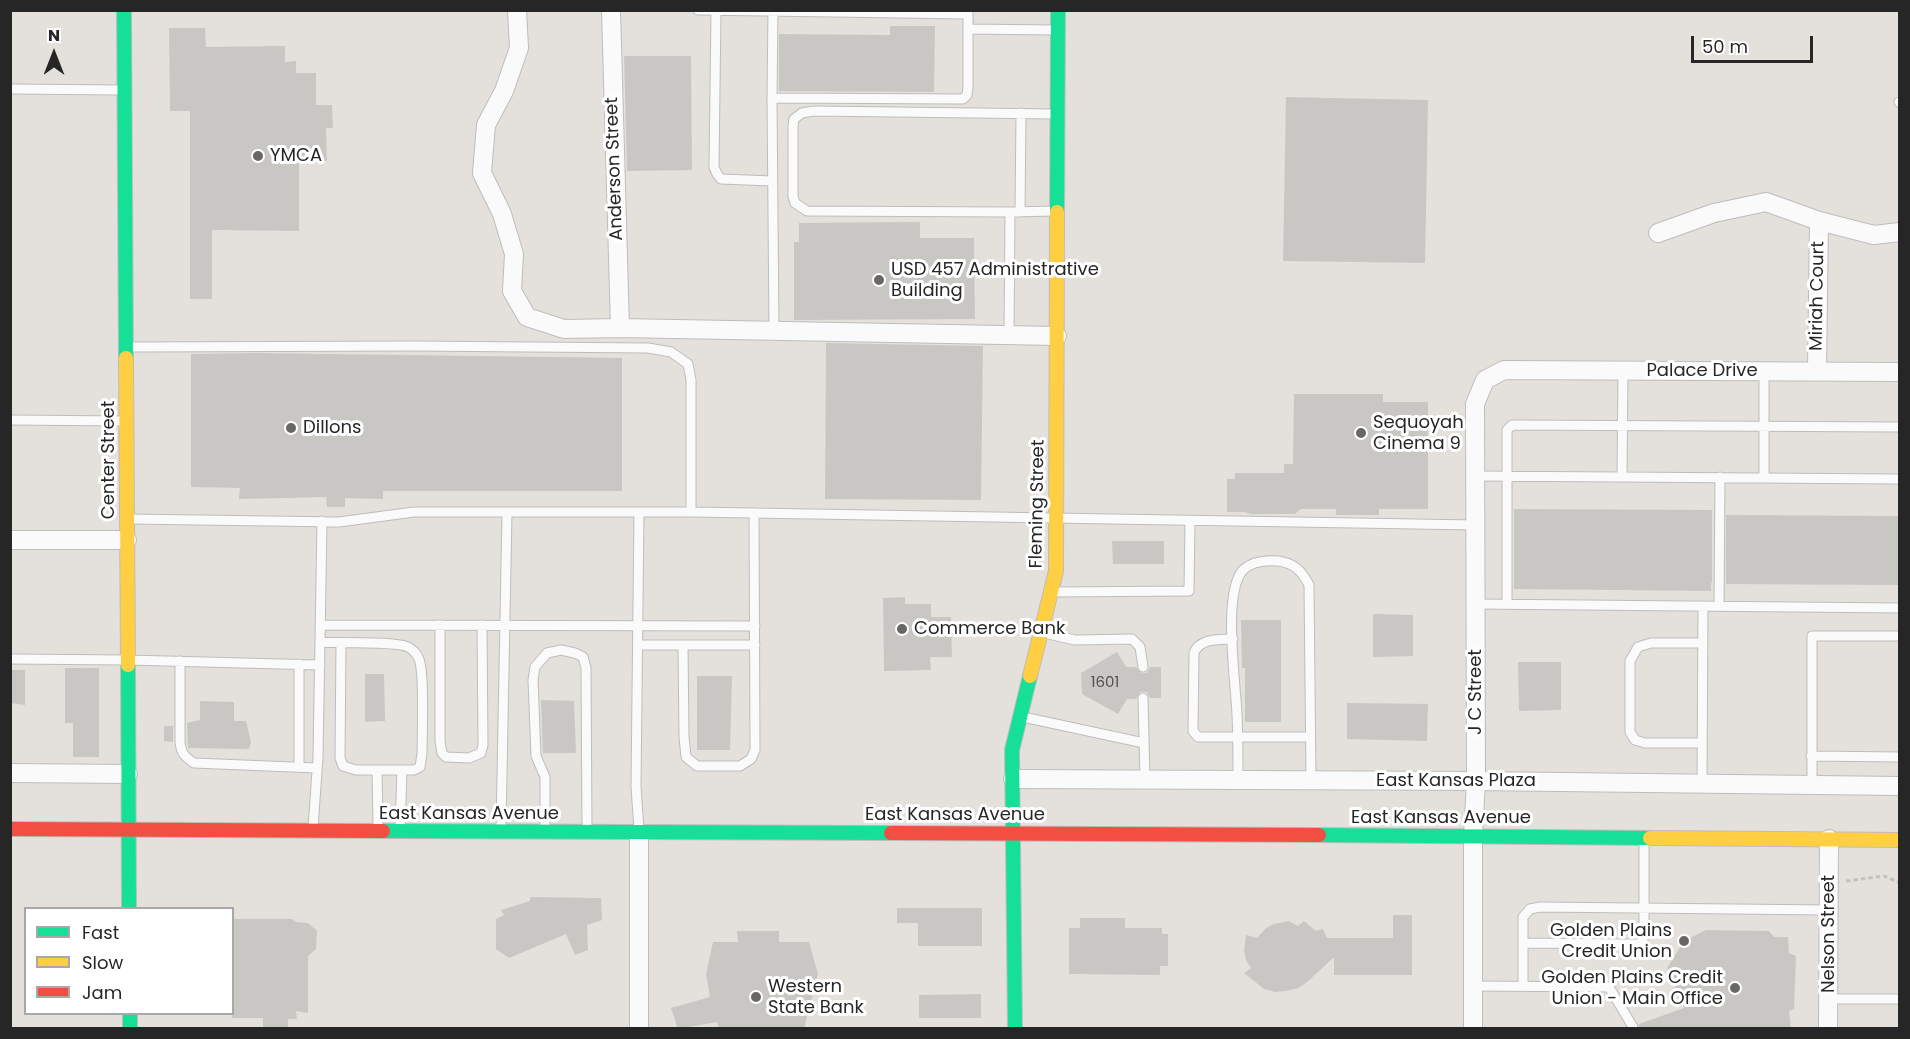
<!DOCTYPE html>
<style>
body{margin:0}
#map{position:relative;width:1910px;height:1039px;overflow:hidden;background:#e4e1dc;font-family:Poppins,sans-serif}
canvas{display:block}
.frame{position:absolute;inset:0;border:12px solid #262626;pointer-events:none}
.legend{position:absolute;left:24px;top:907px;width:210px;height:108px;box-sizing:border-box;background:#fff;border:2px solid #a8a8a8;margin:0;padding:8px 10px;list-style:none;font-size:18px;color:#262626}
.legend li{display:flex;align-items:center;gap:12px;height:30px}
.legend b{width:30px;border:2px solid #a8a8a8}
.north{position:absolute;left:24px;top:24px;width:60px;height:60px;-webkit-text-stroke:4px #fff;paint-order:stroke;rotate:0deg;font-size:16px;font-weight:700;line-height:24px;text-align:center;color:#262626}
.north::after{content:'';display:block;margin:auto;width:21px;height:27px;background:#262626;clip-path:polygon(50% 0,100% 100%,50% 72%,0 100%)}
.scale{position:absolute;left:1691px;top:36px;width:122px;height:27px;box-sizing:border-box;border:3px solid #262626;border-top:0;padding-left:8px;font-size:18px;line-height:21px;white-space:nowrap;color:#262626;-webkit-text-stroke:4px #fff;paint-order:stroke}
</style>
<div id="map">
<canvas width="1910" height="1039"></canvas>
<div class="frame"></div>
<ul class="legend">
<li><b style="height:8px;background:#16e098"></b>Fast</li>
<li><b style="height:8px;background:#ffcf43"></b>Slow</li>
<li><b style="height:8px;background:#f24e42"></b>Jam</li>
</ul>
<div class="north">N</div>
<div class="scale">50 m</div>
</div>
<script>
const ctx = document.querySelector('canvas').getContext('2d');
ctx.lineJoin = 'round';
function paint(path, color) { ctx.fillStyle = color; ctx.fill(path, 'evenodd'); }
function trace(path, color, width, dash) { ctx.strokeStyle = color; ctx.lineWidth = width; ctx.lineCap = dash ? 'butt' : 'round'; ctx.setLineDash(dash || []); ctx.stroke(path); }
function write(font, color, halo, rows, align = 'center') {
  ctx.font = font + ' Poppins,sans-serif'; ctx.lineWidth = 6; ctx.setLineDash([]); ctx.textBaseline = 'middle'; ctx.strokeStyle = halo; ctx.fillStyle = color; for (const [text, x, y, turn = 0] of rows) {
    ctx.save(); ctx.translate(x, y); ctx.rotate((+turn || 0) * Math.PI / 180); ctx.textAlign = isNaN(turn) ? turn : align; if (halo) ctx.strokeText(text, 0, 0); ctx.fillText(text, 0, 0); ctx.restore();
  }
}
paint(new Path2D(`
 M890,26H935L934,92L779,91V34L890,35Z
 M169,28H205L206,47L285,46V62L296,61V73H316V105H332L333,128H326L327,161H299V231L212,230V299H190V111H170Z
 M624,56H691L692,170L627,171Z
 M1286,97L1428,100L1425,263L1283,261Z
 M920,222V238H974L975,319L794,320V242H799V223Z
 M826,343L983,346L981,500L825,499Z
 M256,353L622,358V491H383V499L345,498V507H327L326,497L239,499L240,488L191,487V354Z
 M1294,394H1383V402H1428V509H1379V515H1336V509H1301L1295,514H1251L1245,512H1227V479H1235V473H1284V464H1293Z
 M1514,509L1712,510V583H1711V591L1514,589Z
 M1726,515L1899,516V585L1726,584Z
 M1112,541H1164V564H1113Z
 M905,597V604H931V617H951L952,657H930L931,670L884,671L883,598Z
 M1373,614L1413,615V656L1373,657Z
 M1241,620H1281V722H1245V668H1242Z
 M1117,652L1126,667H1136L1141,673H1147L1150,667H1161V698H1150L1147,692H1140L1136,699H1127L1118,714L1082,694L1081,673Z
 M1518,662H1561V710L1519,711Z
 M65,668H99V757H73V723H65Z
 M10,670H25V705L10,703Z
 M365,674H384L385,721L365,722Z
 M697,676H732L730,750H697Z
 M541,700L574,701L576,753H543Z
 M200,701L234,702V721H246L251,742L249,749L188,748L187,723L200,720Z
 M1347,703L1428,704L1427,741L1347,739Z
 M164,726H173V742L164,741Z
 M530,897L601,898L602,920L587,925L588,950L575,955L566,934L509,958L496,949V919L504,915L501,910L530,901Z
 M897,908H982V946H918V923H897Z
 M1393,915H1412V975H1334V957L1306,983L1298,988L1286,991L1275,992L1264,989L1244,973L1251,968L1246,960L1244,950L1246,935L1257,938L1266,928L1274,924L1289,921L1298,926L1304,921L1316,931L1323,929L1327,938H1393Z
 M1080,918H1125V928H1162V934H1168V966H1160V975L1069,974V928H1080Z
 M232,919H292L296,922L308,923L317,931L316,949L308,956V1013L296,1011L297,1019H288V1029H263V1018H232Z
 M1706,930L1769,931L1774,937H1788L1789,953L1796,956L1794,1009L1789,1011L1791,1029H1639V1024L1684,1008L1667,968L1684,941Z
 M737,931H779V942H809L818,974L804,1029H719L717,1022L678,1029L671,1008L710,997L706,974L713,942H738Z
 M981,994V1018H919V995Z`), '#c9c7c3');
const lane = new Path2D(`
 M698,10L968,14
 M773,10L772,98L774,331
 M716,11L714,167L717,174L721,179L772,181
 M968,29L1055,30
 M10,89L122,90
 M772,98L963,99L967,95L968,87V10
 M1899,102L1900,103
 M1055,211L1010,212L807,211L795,203L793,196V126L794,119L802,113L814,111L1055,114
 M1020,212L1021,113
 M1009,335L1010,212
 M129,347L413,346L648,348L671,352L688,364L691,380V512
 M10,420L125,421
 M1475,476L1900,479
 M1622,476L1623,371
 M1764,478V372
 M129,519L339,522L414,512H691L1476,525
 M1053,592L1189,591L1190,521
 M1476,604L1900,608
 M1507,604V430L1512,425L1900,427
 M1719,606L1720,477
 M320,625L755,626
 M440,625V741L442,753L446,757L469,758L481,753L483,745L482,625
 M1044,633L1075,640L1132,639L1140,647L1143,667
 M1233,639C1218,640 1200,638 1194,653L1193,731L1198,737H1310
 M320,642C336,643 398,641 408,647C411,648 417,654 418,657C425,667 422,737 422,754L420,767L414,770H356L343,766L340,758L341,643
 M638,645H755
 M683,645L684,737L686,757L697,766H740L751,759L755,750L754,513
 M10,659L127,660L320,665
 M180,661V742C181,753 185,757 194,763L317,768
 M1143,698L1145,779
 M1023,717L1144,743
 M1702,743H1645L1635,740L1630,732V661L1638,647L1651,643H1703
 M1811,756L1900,757
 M299,767V664
 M377,770L378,827
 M1238,780C1238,758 1238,736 1237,715C1236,684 1222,593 1243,570C1252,561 1266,560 1278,561C1294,563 1302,571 1309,585L1311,780
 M1702,783L1703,606
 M1812,785V636H1900
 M313,828L318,757L322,521
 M501,828L507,512
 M400,829L402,770
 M545,830V777L536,756L533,680L535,667L547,653L561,650L575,653L583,657L586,668L587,830
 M639,830L636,787L639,512
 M1524,943L1639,944L1643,940L1644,934V840
 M1473,986L1609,987L1633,1027
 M1523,986V917L1530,909L1540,907L1829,910
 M1828,999H1900`);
const street = new Path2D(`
 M517,10L519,48L504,91L486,125L482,173L502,214L514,254L512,291L527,317L564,329L620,328L1057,336
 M611,10L620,328
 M1658,233L1714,213L1766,202L1819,221L1874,235L1900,232
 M1817,372L1819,221
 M10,540H127
 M10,773L128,774
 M1013,779L1476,781L1900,786
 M639,833V1028
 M1473,1028V836L1476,781L1475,404L1485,380L1504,370L1900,372
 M1828,1028L1829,839`);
const fast = new Path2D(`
 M124,10L126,358
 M1057,212L1058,10
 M128,665L129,908
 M383,831L891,833
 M1319,835L1650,838
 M130,1014V1028
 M1015,1028L1012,750L1030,676`);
const slow = new Path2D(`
 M126,358L128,665
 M1030,676L1056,571L1057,212
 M1650,838L1900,840`);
const jam = new Path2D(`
 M10,829L383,831
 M891,833L1319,835`);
trace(lane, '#bebdbd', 11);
trace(street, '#bebdbd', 20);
trace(fast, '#bebdbd', 16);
trace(slow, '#bebdbd', 16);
trace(jam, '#bebdbd', 16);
trace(new Path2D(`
 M1846,881L1884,876L1900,883`), '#c2c1c0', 3, [4.5, 3]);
trace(lane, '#fbfafa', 9);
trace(street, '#fbfafa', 18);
trace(fast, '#16e098', 14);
trace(slow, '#ffcf43', 14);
trace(jam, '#f24e42', 14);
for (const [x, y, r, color] of [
 [258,156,6,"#686766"],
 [879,280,6,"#686766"],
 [291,428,6,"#686766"],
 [1361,433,6,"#686766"],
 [902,629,6,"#686766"],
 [1684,941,6,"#686766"],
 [1735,988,6,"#686766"],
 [756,997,6,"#686766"]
]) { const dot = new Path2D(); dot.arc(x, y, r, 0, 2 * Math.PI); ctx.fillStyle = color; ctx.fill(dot); trace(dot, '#fff', 2); }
write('15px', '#50504f', null, [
 ["1601",1105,683]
]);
write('18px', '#262626', '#fff', [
 ["YMCA",270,156],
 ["USD 457 Administrative",891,270],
 ["Building",891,291],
 ["Sequoyah",1373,423],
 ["Cinema 9",1373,444],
 ["Dillons",303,428],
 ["Commerce Bank",914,629],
 ["Golden Plains",1672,931,"right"],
 ["Credit Union",1672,952,"right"],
 ["Golden Plains Credit",1723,978,"right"],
 ["Union - Main Office",1723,999,"right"],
 ["Western",768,987],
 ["State Bank",768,1008]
], 'left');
write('18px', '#262626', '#fff', [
 ["Anderson Street",615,169,-92],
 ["Miriah Court",1818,296,-89],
 ["Palace Drive",1702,371],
 ["Center Street",109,460,-90],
 ["Fleming Street",1038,504,-89],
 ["J C Street",1476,692,-90],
 ["East Kansas Plaza",1456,781],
 ["East Kansas Avenue",469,814],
 ["East Kansas Avenue",955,815],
 ["East Kansas Avenue",1441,818],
 ["Nelson Street",1829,934,-90]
]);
</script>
